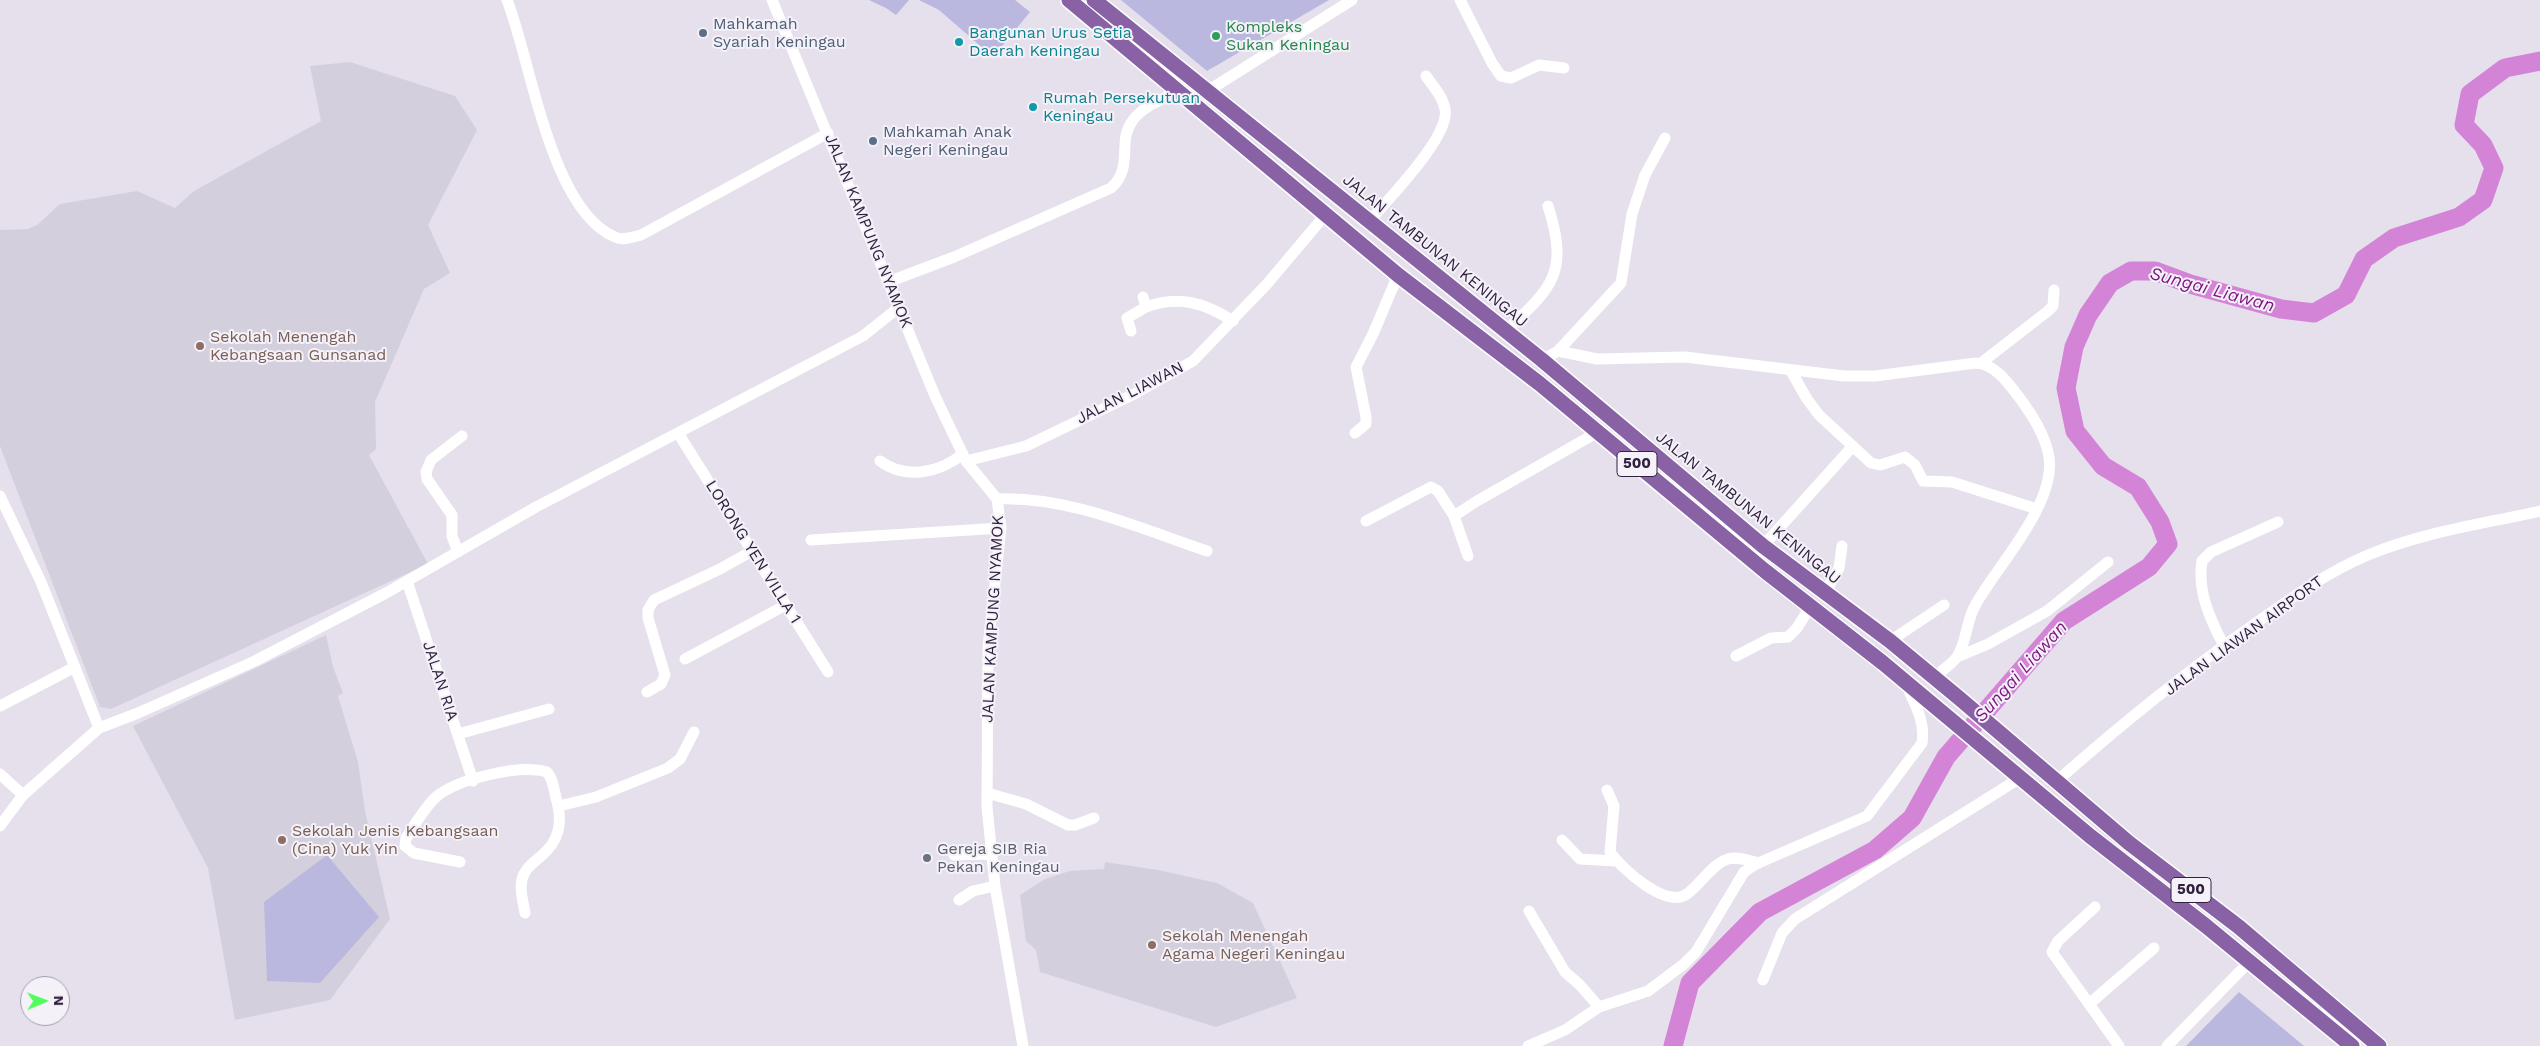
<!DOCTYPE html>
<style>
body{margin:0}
#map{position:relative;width:2540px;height:1046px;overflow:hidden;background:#e5e0ec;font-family:"Work Sans",sans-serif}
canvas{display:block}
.north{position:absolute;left:20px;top:976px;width:50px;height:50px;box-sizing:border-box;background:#f4f1f9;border:1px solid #a69dae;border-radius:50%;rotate:89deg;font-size:14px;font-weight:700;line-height:20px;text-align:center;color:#31203e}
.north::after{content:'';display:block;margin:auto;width:18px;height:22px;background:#4ffc5a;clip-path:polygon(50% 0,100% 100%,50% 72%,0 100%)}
</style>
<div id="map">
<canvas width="2540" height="1046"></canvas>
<div class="north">N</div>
</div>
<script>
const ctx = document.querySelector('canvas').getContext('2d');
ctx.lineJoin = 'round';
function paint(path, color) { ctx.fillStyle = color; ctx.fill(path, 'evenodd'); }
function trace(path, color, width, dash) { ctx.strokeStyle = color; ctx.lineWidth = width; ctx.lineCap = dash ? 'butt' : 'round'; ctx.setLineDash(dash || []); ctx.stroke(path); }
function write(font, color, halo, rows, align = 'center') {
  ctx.font = font + ' "Work Sans",sans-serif'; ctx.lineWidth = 4; ctx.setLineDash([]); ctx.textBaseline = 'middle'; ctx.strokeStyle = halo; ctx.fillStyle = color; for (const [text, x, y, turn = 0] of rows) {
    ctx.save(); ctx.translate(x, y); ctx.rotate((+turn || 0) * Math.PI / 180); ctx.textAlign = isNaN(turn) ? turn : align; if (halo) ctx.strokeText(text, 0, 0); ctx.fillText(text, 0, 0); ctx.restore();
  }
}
paint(new Path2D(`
 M350,62L455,96L477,130L428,225L450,273L424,289L375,402L376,449L369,455L428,564L111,709L100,707L0,446V230L28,229L37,225L60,204L137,191L175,208L194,191L321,121L310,66Z
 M326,635L333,667L343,693L338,696L358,762L365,811L390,919L330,1000L235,1020L208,868L133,726Z
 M1105,862L1158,870L1217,883L1253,903L1297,998L1216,1027L1040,972L1036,950L1026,941L1020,895L1045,879L1070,871L1104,869Z`), '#d4cfdc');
paint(new Path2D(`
 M869,0H909L896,15L886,8Z
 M919,0H1015L1030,12L993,57L939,10Z
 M1121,0H1329L1207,71Z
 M327,855L379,917L320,983L267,981L264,902Z
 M2239,992L2304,1046H2186Z`), '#bbb8df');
trace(new Path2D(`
 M1673,1046L1690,983L1760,912L1875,850L1912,818L1946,757L2064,621L2149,567L2168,544L2160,522L2138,487L2103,466L2075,431L2066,388L2074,347L2088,315L2110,283L2131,271H2155L2190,284L2281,309L2314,313L2346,295L2364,259L2394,238L2459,217L2483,200L2494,168L2483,145L2464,125L2470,94L2505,68L2540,61`), '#d484d6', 19);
const major = new Path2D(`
 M1069,0L1398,275L1540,384L1765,571L1883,663L2090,836L2206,926L2352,1046
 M1094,0L1542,360L1763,546L1890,641L1959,698L2129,843L2239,927L2379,1046`);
trace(major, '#fff', 18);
trace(new Path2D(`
 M507,0C531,60 550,210 615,237C622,241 633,237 641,235L828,133
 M772,0L935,396L966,461L997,499L1001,528L988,647L987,807L995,886L1023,1046
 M1460,0L1492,63L1501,76L1511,78L1539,65L1564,68
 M1206,92L1352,0
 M1369,222C1387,200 1451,136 1445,109C1443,97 1433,86 1426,76
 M888,282L954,257L1111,188C1135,166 1116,142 1133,120C1143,106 1165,98 1180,91
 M1143,297L1146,307C1179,295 1205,303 1233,321
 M1131,331L1127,318L1146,307
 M1505,331C1553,288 1569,272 1548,206
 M1558,351L1621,283L1632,214L1645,175L1665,138
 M1542,360L1558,351L1597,359L1685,357L1844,376H1875L1976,363C1995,364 2008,383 2019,397C2032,415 2045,434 2049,457C2056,504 1998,565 1976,604C1966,620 1967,642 1957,657C1951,665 1941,671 1934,677
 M1981,363L2048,311L2053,306L2054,290
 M1791,371L1807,399L1819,415L1871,463L1880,465L1905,457L1915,465L1923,481L1952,482L2037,509
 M678,433L828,672
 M1355,433L1366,424V417L1356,367L1373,334L1398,275
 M880,461C906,480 939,473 963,454
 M966,461L1026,446L1134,394L1193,361L1267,284L1326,214
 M0,496L41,582L99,728
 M997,499C1069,496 1139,528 1207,551
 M1366,521L1431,487L1438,491L1454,516
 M811,540L1001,528
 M1763,546L1853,446
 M458,552L452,536V515L427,479L426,472L431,460L462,436
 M1468,556L1454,516L1477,501L1598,432
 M407,581L473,781
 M1825,593L1839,568L1842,546
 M1890,641L1944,605
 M2224,646C2210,619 2197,591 2202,561L2211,552L2278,522
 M1736,656L1771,638L1788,637L1797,628L1810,607
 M1957,657L1988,644L2047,611L2108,562
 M685,659L786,605
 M647,692L661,684L665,675L648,618V610L654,600L720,569L752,551
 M0,706L75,667
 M458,734L549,709
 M0,774L23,795
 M2057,781C2118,727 2182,675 2249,628C2287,601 2325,573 2368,555C2423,532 2483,524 2540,511
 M1607,790L1614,806L1610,852C1622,869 1666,909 1687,894C1701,884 1712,864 1728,859C1738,856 1750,861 1759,863
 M987,793L1026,804L1068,825H1075L1094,818
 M559,806L596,797L668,768L680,759L694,732
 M0,826L23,795L99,728L138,713L255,661L386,593L536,507L863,336L898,308
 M1562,840L1580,859L1616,861
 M954,855L991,854
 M460,862L414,853L405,846L406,838C415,825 424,808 436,797C457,779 520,764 547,772C553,779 554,789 556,798C563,822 560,841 540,857C534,862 527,867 524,874C518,885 523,901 525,913
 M959,900L973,891L995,886
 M2095,907L2058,941L2052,952L2119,1046
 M1529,911L1565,972L1580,985L1599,1007L1648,991L1684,964L1696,952L1744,872L1756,864L1867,816L1922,743C1926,721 1913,701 1905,682
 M1763,980L1782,933L1795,919L2020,778
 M2089,1004L2154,948
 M1528,1046L1565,1030L1599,1007
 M2167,1046L2249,962`), '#fff', 11);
trace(major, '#8862a5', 15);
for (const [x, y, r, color] of [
 [703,33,5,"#5c6f8a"],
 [1216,36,5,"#2e9e5b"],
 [959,42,5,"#0f9aa8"],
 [1033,107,5,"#0f9aa8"],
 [873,141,5,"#5c6f8a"],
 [200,346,5,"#8d6e63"],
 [282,840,5,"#8d6e63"],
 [927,858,5,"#6b7280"],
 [1152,945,5,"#8d6e63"]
]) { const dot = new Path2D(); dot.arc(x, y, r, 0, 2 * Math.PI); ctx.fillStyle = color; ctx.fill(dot); trace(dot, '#f4f1f9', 2); }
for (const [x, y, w] of [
 [1637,464,40],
 [2191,890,40]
]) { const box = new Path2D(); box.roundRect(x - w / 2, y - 12.5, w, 25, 4); ctx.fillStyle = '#f4f1f9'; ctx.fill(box); trace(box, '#31203e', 1); }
write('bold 15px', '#31203e', null, [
 ["500",1637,464],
 ["500",2191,890]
]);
write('16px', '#4e5e75', '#f4f1f9', [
 ["Mahkamah",713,24],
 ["Syariah Keningau",713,42],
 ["Mahkamah Anak",883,132],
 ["Negeri Keningau",883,150]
], 'left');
write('16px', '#27864d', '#f4f1f9', [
 ["Kompleks",1226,27],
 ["Sukan Keningau",1226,45]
], 'left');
write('16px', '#0d838f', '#f4f1f9', [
 ["Bangunan Urus Setia",969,33],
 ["Daerah Keningau",969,51],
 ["Rumah Persekutuan",1043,98],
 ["Keningau",1043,116]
], 'left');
write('16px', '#31203e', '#f4f1f9', [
 ["JALAN KAMPUNG NYAMOK",868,231,68],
 ["JALAN TAMBUNAN KENINGAU",1435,251,39],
 ["JALAN LIAWAN",1130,393,-27],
 ["JALAN TAMBUNAN KENINGAU",1748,508,39],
 ["LORONG YEN VILLA 1",753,552,58],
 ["JALAN KAMPUNG NYAMOK",993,619,-87],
 ["JALAN LIAWAN AIRPORT",2244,636,-36],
 ["JALAN RIA",440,681,72]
]);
write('16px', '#785e54', '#f4f1f9', [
 ["Sekolah Menengah",210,337],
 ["Kebangsaan Gunsanad",210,355],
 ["Sekolah Jenis Kebangsaan",292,831],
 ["(Cina) Yuk Yin",292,849],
 ["Sekolah Menengah",1162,936],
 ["Agama Negeri Keningau",1162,954]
], 'left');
write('16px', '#5b616d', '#f4f1f9', [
 ["Gereja SIB Ria",937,849],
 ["Pekan Keningau",937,867]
], 'left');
write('italic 18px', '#7d157f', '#f4f1f9', [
 ["Sungai Liawan",2212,290,15],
 ["Sungai Liawan",2021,672,-48]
]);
</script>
